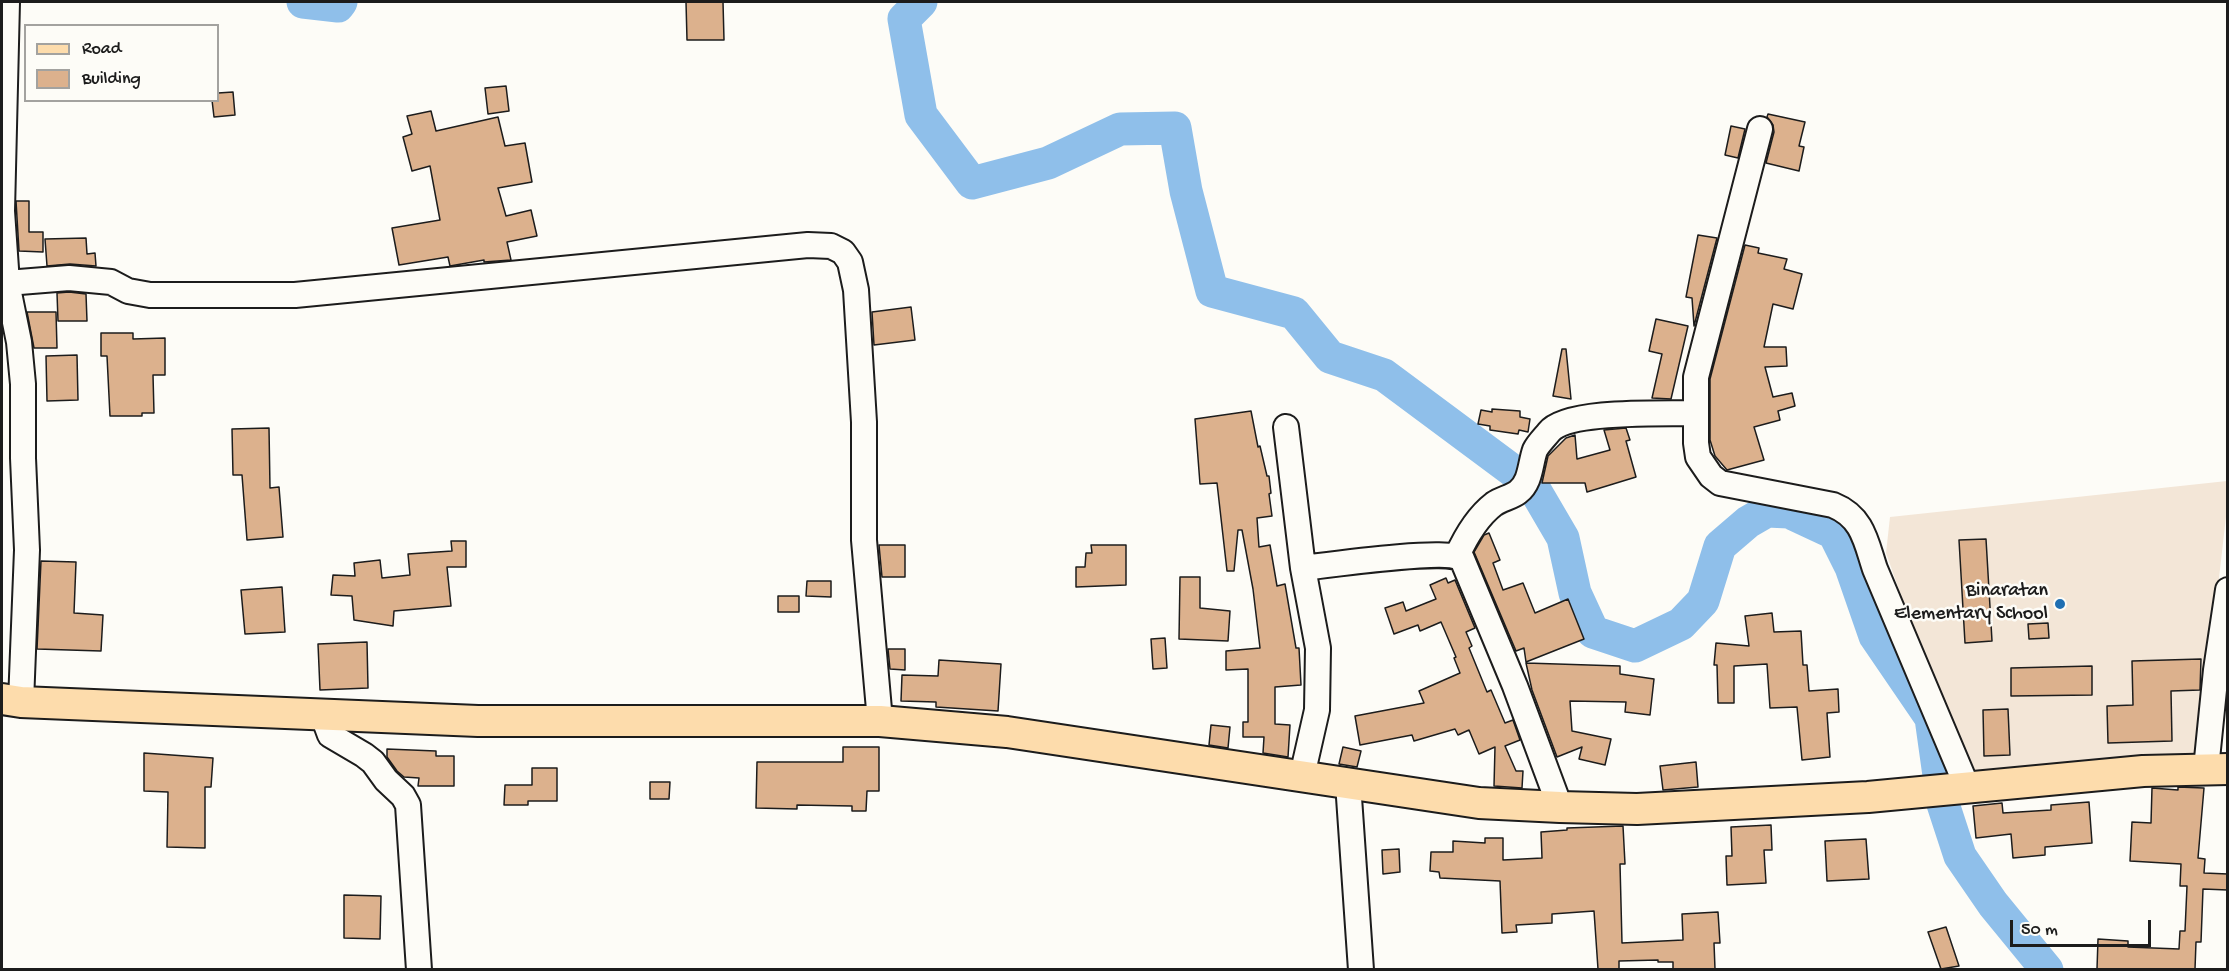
<!DOCTYPE html>
<style>
body{margin:0}
#map{position:relative;width:2229px;height:971px;overflow:hidden;background:#fdfcf7;font-family:"Gochi Hand",sans-serif}
canvas{display:block}
.frame{position:absolute;inset:0;border:3px solid #1c1c1c;pointer-events:none}
.legend{position:absolute;left:24px;top:24px;width:195px;height:78px;box-sizing:border-box;background:#fdfcf7;border:2px solid #a3a29f;margin:0;padding:8px 10px;list-style:none;font-size:18px;color:#1c1c1c}
.legend li{display:flex;align-items:center;gap:12px;height:30px}
.legend b{width:30px;border:2px solid #a3a29f}
.scale{position:absolute;left:2010px;top:920px;width:141px;height:27px;box-sizing:border-box;border:3px solid #1c1c1c;border-top:0;padding-left:8px;font-size:18px;line-height:21px;white-space:nowrap;color:#1c1c1c;-webkit-text-stroke:4px #fdfcf7;paint-order:stroke}
</style>
<div id="map">
<canvas width="2229" height="971"></canvas>
<div class="frame"></div>
<ul class="legend">
<li><b style="height:8px;background:#fddcac"></b>Road</li>
<li><b style="height:16px;background:#dcb18d"></b>Building</li>
</ul>
<div class="scale">50 m</div>
</div>
<script>
const ctx = document.querySelector('canvas').getContext('2d');
ctx.lineJoin = 'round';
function paint(path, color) { ctx.fillStyle = color; ctx.fill(path, 'evenodd'); }
function trace(path, color, width, dash) { ctx.strokeStyle = color; ctx.lineWidth = width; ctx.lineCap = dash ? 'butt' : 'round'; ctx.setLineDash(dash || []); ctx.stroke(path); }
function write(font, color, halo, rows, align = 'center') {
  ctx.font = font + ' "Gochi Hand",sans-serif'; ctx.lineWidth = 5; ctx.setLineDash([]); ctx.textBaseline = 'middle'; ctx.strokeStyle = halo; ctx.fillStyle = color; for (const [text, x, y, turn = 0] of rows) {
    ctx.save(); ctx.translate(x, y); ctx.rotate((+turn || 0) * Math.PI / 180); ctx.textAlign = isNaN(turn) ? turn : align; if (halo) ctx.strokeText(text, 0, 0); ctx.fillText(text, 0, 0); ctx.restore();
  }
}
paint(new Path2D(`
 M2227,481V508L2199,753L1972,774L1954,746L1886,553L1890,517Z`), '#f3e6d7');
trace(new Path2D(`
 M303,2L338,6L341,2
 M921,2L904,19L921,115L972,183L1048,163L1120,129L1175,128L1186,191L1212,291L1294,313L1330,357L1384,375L1532,485L1563,538L1575,593L1593,632L1635,646L1681,624L1703,601L1720,546L1748,522L1767,511L1789,512L1834,533L1851,567L1875,636L1931,718L1943,804L1960,856L1993,904L2047,970`), '#8fbfea', 33);
const building = new Path2D(`
 M686,2H723L724,40H687Z
 M506,86L509,111L488,114L485,88Z
 M233,92L235,115L214,117L212,100H218V93Z
 M431,111L436,131L498,117L505,146L525,143L532,182L498,188L506,216L531,210L537,236L507,242L511,260L484,262V260L450,266L448,257L399,265L392,228L440,220L430,166L412,171L403,137L412,134L407,116Z
 M1768,114L1805,122L1799,146L1804,147L1799,171L1766,163L1774,132L1773,125L1767,117Z
 M1731,126L1745,129L1738,158L1725,155Z
 M16,201H29V232H43V252L19,251Z
 M1698,235L1717,238L1694,326L1692,298L1686,297Z
 M86,238L87,254L95,253L96,266L70,264L47,266L45,239Z
 M1745,245L1759,248L1758,253L1787,259L1784,269L1802,274L1793,309L1773,304L1764,347H1786L1787,366L1765,367L1773,397L1792,393L1795,406L1778,411L1780,420L1754,427L1764,460L1727,470L1715,456L1710,440V379Z
 M69,292L86,294L87,321H58L57,293Z
 M911,307L915,340L874,345L872,312Z
 M27,312H56L57,348H34Z
 M1656,319L1688,326L1671,399L1652,398L1662,354L1649,351Z
 M101,333H133V339L165,338V375H153L154,413H142V416H110L107,356H101Z
 M1562,349H1566L1571,399L1553,396Z
 M77,355L78,400L47,401L46,356Z
 M1492,409L1520,411V417L1530,419L1528,432L1519,430L1518,434L1490,430V426L1478,424L1481,410L1492,412Z
 M1251,411L1258,447L1260,446L1267,476H1269L1271,493L1269,494L1272,516L1257,518L1259,547L1270,545L1277,586L1285,584L1296,648H1299L1301,685L1275,687V724L1290,725L1288,757L1263,753L1264,737H1243V722H1248V669L1226,670V651L1260,648L1253,589L1242,530H1238L1234,571H1227L1217,483L1200,484L1195,419Z
 M269,428L270,488L279,487L283,537L247,540L242,475H233L232,429Z
 M1626,428L1630,440L1626,441L1636,477L1587,492L1585,483H1542L1548,456L1566,438L1575,435L1577,459L1610,450L1604,430Z
 M1489,533L1500,560L1493,563L1503,590L1523,583L1535,613L1568,599L1584,639L1526,662L1524,648L1516,651L1474,552L1484,535Z
 M1986,539L1992,641L1965,643L1959,540Z
 M451,541H466V567H447L451,606L394,611L393,626L354,620L352,596L331,595L333,575L355,576L354,563L380,560L382,578L410,575L408,554L452,551Z
 M879,545H905V577H882Z
 M1091,545H1126V585L1076,587V567H1085L1086,553H1092Z
 M41,561L76,562L74,613L103,615L101,651L37,649Z
 M1180,577H1200V608L1230,611L1228,641L1179,639Z
 M1446,578L1448,583L1455,580L1475,628L1466,632L1472,646L1469,648L1487,692L1491,690L1505,723L1513,720L1520,740L1505,746L1516,771H1523L1522,788L1494,786L1495,747L1479,754L1469,730L1458,735L1455,729L1414,741L1412,735L1360,745L1355,716L1424,703L1419,691L1460,673L1454,658L1456,657L1441,622L1420,631L1418,625L1394,634L1385,608L1403,602L1406,611L1436,599L1430,585Z
 M807,581H831V597L806,596Z
 M282,587L285,632L245,634L241,590Z
 M778,596H799V612H778Z
 M1772,613L1774,632L1801,631L1803,665H1807L1809,691L1838,689L1839,712L1827,713L1830,757L1802,760L1797,707L1770,708L1767,664L1734,666V703H1718L1717,665H1714L1716,643L1749,646L1745,616Z
 M2048,623L2049,638L2029,639L2028,624Z
 M1165,638L1167,668L1153,669L1151,639Z
 M367,642L368,688L320,690L318,644Z
 M888,649H905V670L890,669Z
 M2201,659L2200,690L2171,691L2172,741L2108,743L2107,706L2133,705L2132,661Z
 M939,660L1001,664L998,711L936,707V702L901,701L902,675L938,676Z
 M1526,663L1620,666V674L1654,679L1650,715L1625,712L1626,702L1570,701L1572,731L1611,739L1605,765L1579,759L1582,747L1557,757L1532,690Z
 M2092,666V695L2011,696V668Z
 M2008,709L2010,755L1984,756L1983,710Z
 M1211,725L1230,727L1228,748L1209,745Z
 M843,747H879V791H867L866,811H852V806L797,805V809L756,808L757,762H843Z
 M1343,747L1361,751L1357,767L1339,764Z
 M387,749L436,751V756H454V786H418L419,778L404,777L397,771L387,757Z
 M144,753L213,758L211,787H205V848L167,847L168,792L144,791Z
 M1696,762L1698,787L1663,790L1660,766Z
 M532,768H557V801H528V805H504L505,785H532Z
 M650,782H670L669,799H650Z
 M2178,787L2204,788L2198,858L2205,859L2204,873L2228,874V890L2203,889L2201,942H2196L2195,969H2097L2098,939L2128,941V947L2179,949L2180,931H2185L2187,886H2180L2181,864L2130,861L2132,822L2151,823L2152,788L2178,790Z
 M2089,802L2092,843L2045,847V855L2013,858L2011,834L1976,838L1973,806L2002,803L2003,813L2051,810V805Z
 M1771,825L1772,850H1764L1766,883L1727,885L1726,856H1732L1731,827Z
 M1623,826L1625,864H1620L1622,943L1683,940L1682,914L1718,912L1720,943H1714L1715,969H1673V962H1658V960L1619,961V969H1598L1594,911L1552,914V923L1516,925L1517,932L1502,933L1500,881L1440,878L1439,872L1430,871L1431,852H1453V841L1485,843V838H1503V860L1542,858L1541,832L1567,830V828Z
 M1866,839L1869,879L1827,881L1825,841Z
 M1399,849L1400,872L1383,874L1382,850Z
 M344,895L381,896L380,939L344,938Z
 M1946,927L1959,966L1941,969L1928,932Z`);
paint(building, '#dcb18d');
trace(building, '#1c1c1c', 1.5);
const minor = new Path2D(`
 M7,2L2,211L7,283L19,342L23,384V458L27,550L21,702
 M1760,129L1696,377V443L1698,457L1711,476L1720,483L1833,505C1863,517 1866,542 1875,569L1968,789
 M7,283L69,278L111,282L128,291L150,295H295L808,245L831,246L843,252L850,262L856,290L864,422V540L880,721
 M1286,427L1303,568L1318,648L1317,710L1302,776
 M1457,556C1466,536 1477,517 1494,504C1501,499 1512,497 1518,492C1531,482 1530,464 1535,450C1538,444 1545,437 1549,432C1567,409 1666,414 1695,413
 M1303,568C1328,565 1447,548 1462,559L1515,686L1560,807
 M323,716L330,735L364,755L373,762L386,780L403,796L408,805L419,970
 M2206,769L2216,670L2228,590
 M1348,783L1361,970`);
const major = new Path2D(`
 M2,699L21,702L478,721H880L1007,732L1479,803L1560,807L1637,809L1868,797L2143,771L2228,769`);
trace(minor, '#1c1c1c', 28);
trace(major, '#1c1c1c', 34);
trace(minor, '#fdfcf7', 24);
trace(major, '#fddcac', 30);
for (const [x, y, r, color] of [
 [2060,604,6,"#1f6fb2"]
]) { const dot = new Path2D(); dot.arc(x, y, r, 0, 2 * Math.PI); ctx.fillStyle = color; ctx.fill(dot); trace(dot, '#fdfcf7', 2); }
write('20px', '#1c1c1c', '#fdfcf7', [
 ["Binaratan",2048,592],
 ["Elementary School",2048,615]
], 'right');
</script>
